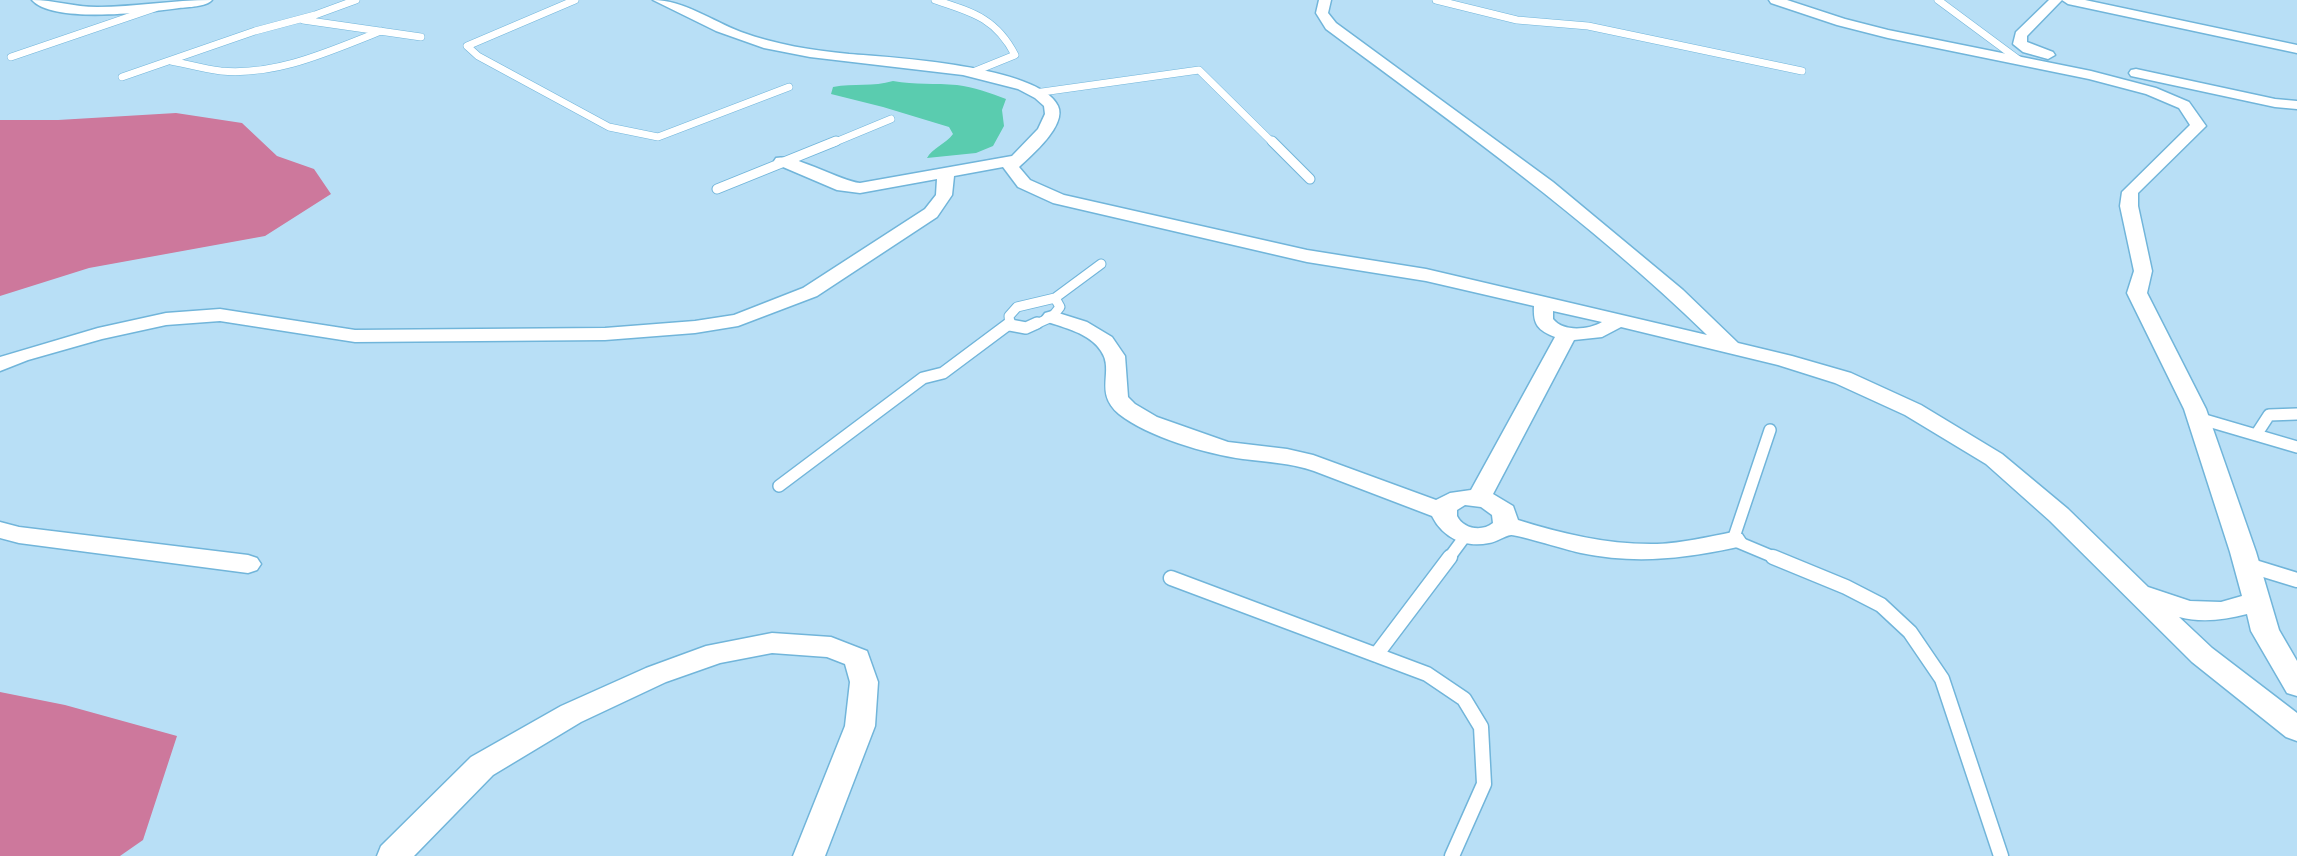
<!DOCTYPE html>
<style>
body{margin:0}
canvas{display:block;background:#b8dff6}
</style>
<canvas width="2297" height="856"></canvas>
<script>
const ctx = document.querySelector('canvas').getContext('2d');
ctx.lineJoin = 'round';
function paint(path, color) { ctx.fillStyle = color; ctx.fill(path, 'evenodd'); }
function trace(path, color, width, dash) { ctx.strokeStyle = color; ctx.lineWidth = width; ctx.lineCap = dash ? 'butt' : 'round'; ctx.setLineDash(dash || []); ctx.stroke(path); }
paint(new Path2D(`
 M176,113L242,123L277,156L314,169L331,194L265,236L89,268L0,296V120H58Z
 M0,692L65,705L177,736L143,840L120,856H0Z`), '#cd789c');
paint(new Path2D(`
 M893,81C915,85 935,83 957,85C974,87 990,93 1006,99L1002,110L1004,126L993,146L976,153L927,158C932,148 946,144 953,134L949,127L883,107L831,94L833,87C854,83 873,87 893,81Z`), '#5accaf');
const laneFar3 = new Path2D(`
 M575,0L467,46L478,56L609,127L658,137L789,87
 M935,0C972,12 996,18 1015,55L973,72
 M1436,0L1517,20L1588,26L1802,71
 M1938,0L2019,60
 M303,20L421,37
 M11,57L155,8
 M171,61C187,64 204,69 221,71C277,76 330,51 381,31
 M122,77L255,31L315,15L356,0
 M1035,93L1199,70L1273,143
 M833,143L891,119`);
const laneFar2 = new Path2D(`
 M1272,141L1310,179
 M717,189L836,141
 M1010,325L1009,316L1017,307L1055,298L1101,264
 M1034,325L1052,317L1060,307L1055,298`);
const laneFar1 = new Path2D(`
 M1010,325L1026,328L1037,323
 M2198,418L2297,447
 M1770,430L1733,540L1776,558
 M2256,435L2269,415L2297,414
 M779,486L923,378L943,373L1010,323
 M1449,558L1466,535`);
const lane = new Path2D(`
 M1773,557L1846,587L1881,605L1910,632L1942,679L2001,856
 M2248,565L2297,580
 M1171,578L1427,674L1464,699L1481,727L1484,784L1452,856
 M1376,655L1450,557`);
const street = new Path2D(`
 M32,0C54,0 74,7 97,7C135,7 173,0 212,0C206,7 188,7 179,8C149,12 53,24 32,0Z
 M653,0C684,0 712,21 741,32C776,45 812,50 849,54C890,57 1040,66 1058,106C1067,125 1032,155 1019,167L1030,180L1064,195L1307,250L1426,269L1707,335C1590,221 1457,126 1326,29L1316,13L1319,0H1331L1328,13L1336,23L1553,182L1683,290L1738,343L1792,356L1851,373L1921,405L2002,454L2068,509L2148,587L2190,601L2221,602L2242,596L2230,552L2184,409L2127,293L2134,271L2120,206L2122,192L2190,125L2179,108L2146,94L2089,79L1888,38L1837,25L1771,3L1769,0H1787L1845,19L1888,30L2091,71L2156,88L2189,102L2206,126L2138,193V206L2152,271L2147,293L2206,409L2256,552L2279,630L2297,661V696L2287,693L2251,631L2247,614C2224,620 2202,623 2179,617L2212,648L2297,713V741L2286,737L2192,662L2050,521L1986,464L1905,415L1835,383L1778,365L1621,327L1602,337L1574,340L1493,494L1513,506L1518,520C1563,534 1609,545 1657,544C1683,543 1708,537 1733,532L1742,534L1746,540L1742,546L1733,548C1681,559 1634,564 1581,553C1571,551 1515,534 1511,535C1504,536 1497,542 1489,543C1465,548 1443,538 1432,516L1314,471C1291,463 1268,462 1243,459C1207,454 1148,437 1119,414C1093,392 1115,371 1101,351C1090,333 1064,328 1045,321L1042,317L1045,313L1052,311L1087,322L1112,337L1125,356L1128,397L1135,404L1157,417L1228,442L1287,449L1313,455L1436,500L1450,493L1471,490L1555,337C1538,330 1533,325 1534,306L1426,281L1307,262L1053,203L1018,187L1003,167L954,176L952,195L937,217L817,296L738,326L695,333L605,340L355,342L220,321L166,325L102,339L28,360L0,371V357L98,328L166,313L220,309L355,330L605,328L695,321L734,315L803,288L925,209L936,195L937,179L860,193L837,190L776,164L774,161L776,158C793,153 838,180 860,183L1012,156L1038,129L1045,114L1044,106L1035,98L1018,89L963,75L810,57L764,48L716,31ZM1553,311L1602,322C1588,330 1563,332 1553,319ZM1465,505L1481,507L1492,515L1493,523C1482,532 1463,529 1457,516V510Z
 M2049,0H2085L2297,45V53L2068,4L2062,0L2027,36V42L2053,52L2055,55L2048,59L2023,52L2013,44L2016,32Z
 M2136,69L2275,99L2297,101V109L2275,107L2131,76L2129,73L2131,70Z
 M0,522L19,527L248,555L257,558L261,564L257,570L248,573L19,543L0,538Z
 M772,633L831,637L867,651L878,682L875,726L825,856H793L845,726L850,682L845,664L827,657L772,653L720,663L666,682L581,722L493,775L414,856H377L381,846L471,757L561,706L646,668L706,646Z`);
trace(laneFar3, '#71b5da', 8);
trace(laneFar2, '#71b5da', 11);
trace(laneFar1, '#71b5da', 14);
trace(lane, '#71b5da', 17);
trace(street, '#71b5da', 3);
trace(laneFar3, '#fff', 7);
trace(laneFar2, '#fff', 9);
trace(laneFar1, '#fff', 11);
trace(lane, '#fff', 14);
paint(street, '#fff');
</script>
